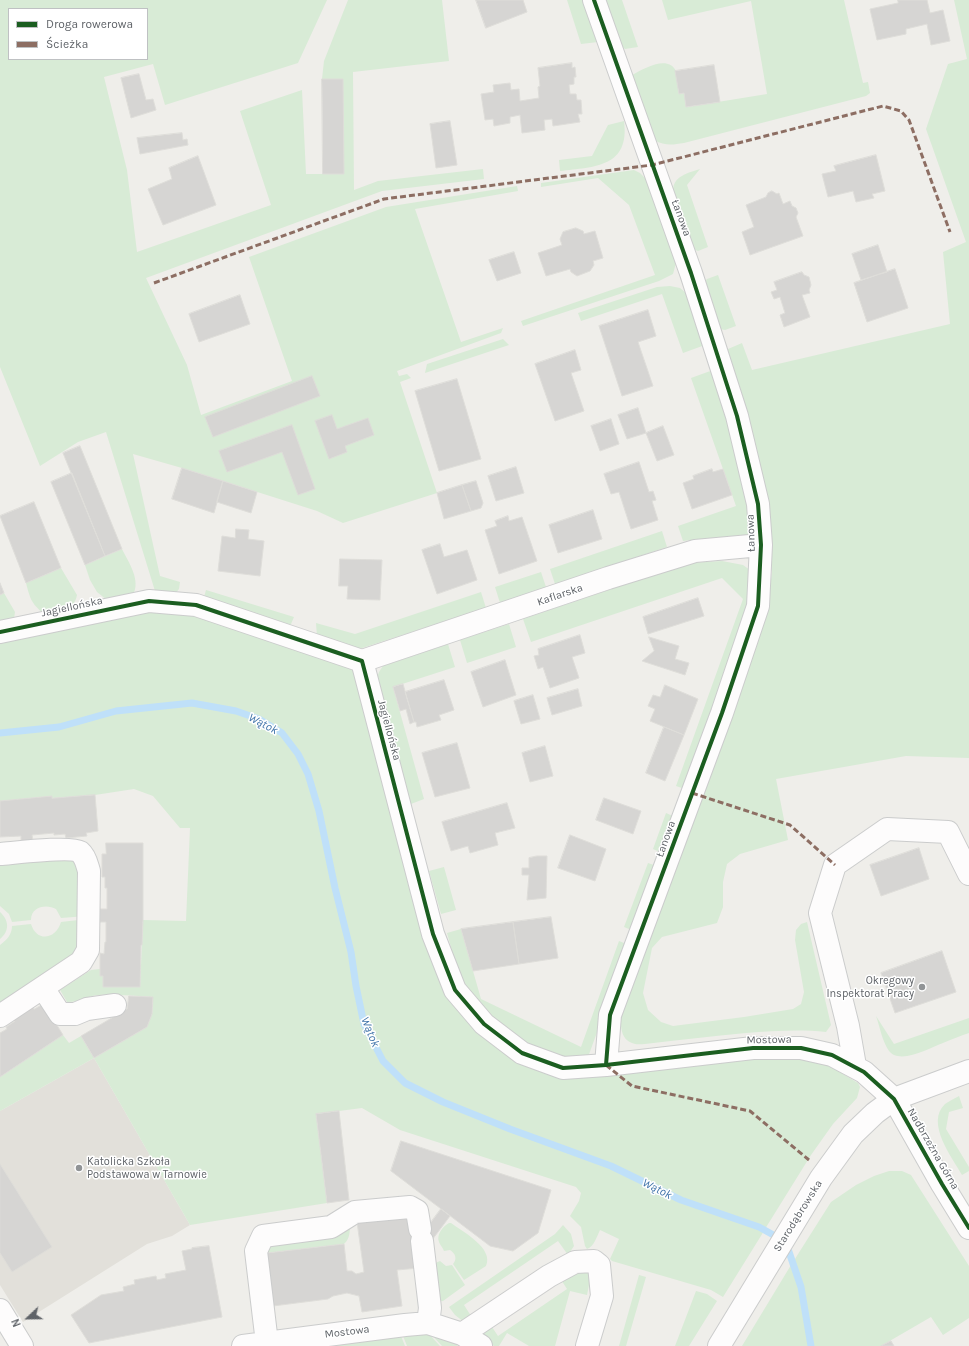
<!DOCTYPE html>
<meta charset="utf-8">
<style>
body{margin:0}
#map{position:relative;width:969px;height:1346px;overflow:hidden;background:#efeeea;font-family:Karla,sans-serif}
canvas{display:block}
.legend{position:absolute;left:8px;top:8px;width:140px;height:52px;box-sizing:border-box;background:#fff;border:1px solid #bfc1c3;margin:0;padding:5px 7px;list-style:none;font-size:12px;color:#5f6368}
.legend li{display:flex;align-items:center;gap:8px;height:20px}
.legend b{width:20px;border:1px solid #bfc1c3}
.north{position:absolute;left:8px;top:1298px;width:40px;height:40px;-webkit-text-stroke:3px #fff;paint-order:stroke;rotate:248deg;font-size:11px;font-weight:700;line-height:16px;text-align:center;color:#5f6368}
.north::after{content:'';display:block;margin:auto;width:14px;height:18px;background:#5f6368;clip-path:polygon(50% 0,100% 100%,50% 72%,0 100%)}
</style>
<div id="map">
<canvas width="969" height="1346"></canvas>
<ul class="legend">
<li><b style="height:5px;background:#1b5e20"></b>Droga rowerowa</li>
<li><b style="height:5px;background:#8d6e63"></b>Ścieżka</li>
</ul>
<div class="north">N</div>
</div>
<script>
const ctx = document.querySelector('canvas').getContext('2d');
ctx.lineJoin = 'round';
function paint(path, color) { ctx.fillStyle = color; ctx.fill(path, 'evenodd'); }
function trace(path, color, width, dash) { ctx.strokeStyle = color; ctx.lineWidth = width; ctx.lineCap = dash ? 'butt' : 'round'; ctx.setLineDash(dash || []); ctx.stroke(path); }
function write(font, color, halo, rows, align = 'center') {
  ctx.font = font + ' Karla,sans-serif'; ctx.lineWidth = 3; ctx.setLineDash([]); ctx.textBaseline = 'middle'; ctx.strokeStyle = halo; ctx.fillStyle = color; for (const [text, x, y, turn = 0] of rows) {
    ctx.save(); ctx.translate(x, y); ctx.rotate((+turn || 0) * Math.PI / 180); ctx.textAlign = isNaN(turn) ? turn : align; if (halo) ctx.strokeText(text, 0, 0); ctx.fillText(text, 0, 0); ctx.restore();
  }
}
paint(new Path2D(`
 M94,1058L190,1225L172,1236L147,1244L23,1322L0,1285V1111Z`), '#e2e0da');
paint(new Path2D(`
 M0,0H327L298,63L165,105L153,64L104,77L127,170L137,252L271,205L240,111L302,90L306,174H343L322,79L324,61L348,0H442L449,61L353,72L354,190L378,181L483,169L484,179L382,191L146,278L187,365L201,415L292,381L249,257L386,207L517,186L518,191L415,209L461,342L503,328L501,333L397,371L399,376L407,374L411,378L400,382L437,493L343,523L317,511L182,468L133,454L160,576L180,582L179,589L175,594L155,591L106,432L78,442L40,466L0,367ZM9,9H147V59H9Z
 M567,0H584L598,42L581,44Z
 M603,0H622L638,47L625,49L620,45Z
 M662,0H844L863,83L868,82L870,93L866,96L684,143C672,145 665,146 654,140L631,80L632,75C643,69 668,54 676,71C678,77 678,87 679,94L684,93L687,107L767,94L751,1L668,20Z
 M954,0H969V758L906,756L776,779L788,840L740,854L727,864L723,882V907L717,923L662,937L652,948L643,993L648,1010L661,1022L673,1026L744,1017L793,1009L801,1004L804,992L795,940L796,930L801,924L807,922L831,1025L826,1032C799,1029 773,1031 746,1033C712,1036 679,1040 645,1044C641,1044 636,1045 632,1043C617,1038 621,1015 622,1003L766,611L772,573L771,540L727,354L728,349L742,343L752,370L950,324L943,252L966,242L926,129L948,64L967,59Z
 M624,121C630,167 595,167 560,171L559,160L592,156L608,125Z
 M700,169L687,185L708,247L698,251L693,249L673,191C673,176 688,173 700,169Z
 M634,170L640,173L646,179L676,263L673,274L659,281L523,326L521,321L655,275L629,205L598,178L541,187V183Z
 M718,275L736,326L725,330L720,329L704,282L707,279Z
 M670,286L680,288L686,293L705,345L683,353L662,294L581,321L578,313L657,287Z
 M503,339L509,345L425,373L427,364Z
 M713,370L739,457L751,529L747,537C726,539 705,538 683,541L678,526L736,506L691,378Z
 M662,531L667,547L555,584L550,569Z
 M122,549C129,563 141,580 133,595L107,600L97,592L90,580L85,565Z
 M722,561L743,565L750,570L754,591L685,789L676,786L743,599L722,578L531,642L523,619L688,563Z
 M61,568L77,595C74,612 58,610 43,613C31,603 30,598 26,583Z
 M541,572L546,587L500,603L495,587Z
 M206,590L294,617L291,624L285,627L204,597Z
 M481,592L486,608L356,650L317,637L316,623L355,634Z
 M4,593L15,612L14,619L5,622L0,620V595Z
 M149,604L196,607L354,663L453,991L563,1071L753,1051L846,1066L843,1074L858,1083L860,1087L857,1098L833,1124L811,1155L765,1229L731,1215L681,1199L612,1164L511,1128L444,1101L406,1082L384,1060L366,1024L358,987L353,952L336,888L321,811L309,774L300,753L283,732L260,718L237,709L191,702L115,710L59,726L0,731V636Z
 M509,624L516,647L467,663L460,640Z
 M448,644L455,667L393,687L424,799L411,804L379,692C376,681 376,675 383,666Z
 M191,705L235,713L258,721L280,735L297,754L306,775L318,811L333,888L349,952L355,987L363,1025L382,1062L404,1084L443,1104L510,1131L611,1168L679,1202L758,1228L764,1231L723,1297L711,1290L612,1261L610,1259L619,1239L600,1230C597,1236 594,1247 587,1249L585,1246L581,1227L570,1216L579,1201L581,1193L576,1187L400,1130L362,1108L316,1114L327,1203L190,1225L94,1058L0,1111V1077L63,1035L69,1043L81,1036L94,1058L147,1027L152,1014L153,997C135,996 116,994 98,995C87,996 77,1003 67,1002L60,990L91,970L100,969V976H103V987H140L143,920L186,921L190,828H180L153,796L134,789L95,795L52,798V796L0,801V735L60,729L117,713Z
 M666,813L675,817L662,853L653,849Z
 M78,855L87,916L61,918L56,909C47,904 31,906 31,920L12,922L9,914L0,906V856Z
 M648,863L657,866L634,931L624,927Z
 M444,867L456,910L441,914L429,871Z
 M0,912C9,920 10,931 0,939Z
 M87,919L86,950L0,1013V945C7,940 12,934 12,926L31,924C37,943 56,939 61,922Z
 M461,929L481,999L581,1047L619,941L629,945L588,1057C583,1058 577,1059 573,1059C540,1056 488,1023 471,996C458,977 453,954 447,933Z
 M876,1016L894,1044L969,1018V1033C960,1036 952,1039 943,1043C930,1048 900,1065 889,1051C882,1041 880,1027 876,1016Z
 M959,1096L963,1108L949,1112L946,1129L969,1167V1171L962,1175C952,1157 925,1123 945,1104C949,1101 954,1099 959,1096Z
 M889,1171H902L911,1175L969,1266V1318L943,1335L931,1317L881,1346H813L802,1287L793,1262L831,1202L856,1185L874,1176Z
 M350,1223C350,1231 350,1239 344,1244L267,1253L262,1248Z
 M449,1223H451C463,1232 494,1248 486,1266L464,1280L453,1264C457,1259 456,1254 450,1250L444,1251C443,1248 440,1245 439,1242C436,1235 443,1226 449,1223Z
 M563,1225L571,1234L574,1246L568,1255L558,1241L464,1305L473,1319L464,1322L455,1315L449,1307L555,1234Z
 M440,1261L446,1266L452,1265L465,1285L443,1301L433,1302L431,1265Z
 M791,1265L799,1288L809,1346H742Z
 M587,1271L590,1280L587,1295L570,1291L555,1346H529L507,1333L499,1346H494L479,1337L488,1321L498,1336L567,1289L558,1275Z
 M639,1275L646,1277L626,1346H619Z
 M696,1291L707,1294L717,1301L689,1346H675Z
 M428,1333L440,1346H407L403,1336Z
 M430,1333L462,1338L457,1346H442Z
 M401,1336L405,1346H318Z`), '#d8ebd6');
trace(new Path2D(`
 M0,733L59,727L116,711L192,703L236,711L259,719L282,733L298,754L308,774L319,811L335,888L351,952L356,986L364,1024L383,1061L405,1083L443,1102L510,1129L611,1166L681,1200L759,1227L777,1237L788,1249L801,1287L811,1346`), '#bfe0f9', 7);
const building = new Path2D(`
 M476,0H523L527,12L486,28Z
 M898,0H927L930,13L943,10L950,41L931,45L927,24L906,29V34L877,40L870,9L898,3Z
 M572,63V68L575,67L576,77H574V84L569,85L570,94H576L577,100H581L582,114H578L580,122L553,126L552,119L544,120L545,130L522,133L520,115L510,117V123L494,126L493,119L485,120L481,94L494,92L493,85L510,83L511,90L519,89L520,101L539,98L538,87L540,86L538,68Z
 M714,65L720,102L686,107L684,93L679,94L675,71Z
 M139,74L146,100L153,99L156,110L131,118L121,78Z
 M322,79H343L344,174H323Z
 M450,121L457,165L436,168L430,124Z
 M182,133L183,140L187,139L188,145L140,154L137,138Z
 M876,155L885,191L872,194L874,198L856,202L853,191L828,197L822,174L836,171L834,166Z
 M198,156L216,205L163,225L148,189L172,179L169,168Z
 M772,191L777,194L779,193L783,204L790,201L792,206L796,208L798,213L796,217L803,236L750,255L742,232L754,227L746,205L766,197L768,193Z
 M576,228L583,231L584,234L595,231L603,258L593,261L594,265L590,271L577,276L571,272L570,269L546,276L538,253L562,245L560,239L563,232Z
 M878,245L887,272L861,280L852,254Z
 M514,252L521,273L497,281L489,260Z
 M895,269L908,308L867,322L854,283Z
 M802,272L804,275L809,277L811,285L809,290L810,293L802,295L810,317L784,327L780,315L785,313L780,297L774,299L771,292L777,290L774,282Z
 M240,295L250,324L199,342L189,314Z
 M648,310L656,336L638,342L653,386L622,396L599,326Z
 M575,350L581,370L571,373L584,411L555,421L535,364Z
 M312,376L320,396L213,437L205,417Z
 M457,379L481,459L439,471L415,391Z
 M638,408L646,433L627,439L618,415Z
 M332,415L337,429L368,418L374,435L345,446L347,452L329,459L315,421Z
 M611,419L619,444L600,451L591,426Z
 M292,425L315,489L298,495L282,452L227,472L219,451Z
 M663,426L674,455L657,461L646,433Z
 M80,446L122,549L105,556L63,453Z
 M639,462L649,492L653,491L656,500L652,501L658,520L631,529L619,492L611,494L604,474Z
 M516,467L524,493L496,501L488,476Z
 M182,468L223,481L214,513L172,499Z
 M712,469L713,472L723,469L732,495L692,509L683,483L694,479L693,476Z
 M72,473L105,556L85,565L51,482Z
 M223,481L257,492L251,513L217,502Z
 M476,481L483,503L481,508L471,511L462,485Z
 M462,485L471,511L444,519L437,493Z
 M34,502L61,568L26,583L0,516Z
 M593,510L602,539L558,553L549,525Z
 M508,516L509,521L522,517L537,561L499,574L485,530L497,526L495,521Z
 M236,529L249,530L248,539L264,541L260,576L218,571L222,536L235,538Z
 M440,544L444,557L467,550L477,580L437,594L422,550Z
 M340,559L382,560L380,600L347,599L348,586H339Z
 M0,583L4,593L0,595Z
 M698,598L704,616L648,634L643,617Z
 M580,635L585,653L572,657L579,678L550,688L543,667L538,669L534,656L539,655L538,649Z
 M649,637L679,646L675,659L689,663L685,675L642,661L654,651Z
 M505,660L516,695L483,707L471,672Z
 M444,680L454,710L439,715L441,720L417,727L416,722H414L405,692Z
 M403,684L414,722L410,724L406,709L400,711L393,687Z
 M665,685L698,699L684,735L650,721L655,709L648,706L653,695L660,697Z
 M578,689L582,706L552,715L547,698Z
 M533,695L540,719L521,724L514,701Z
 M664,727L684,735L665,781L646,773Z
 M457,743L470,788L435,797L422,753Z
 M545,746L553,776L530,782L522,753Z
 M95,795L98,831L86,833L87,836L66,838L65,834L54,835V833L32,835L33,841L21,842V836L0,837V801L52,796V798Z
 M604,798L641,811L633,834L596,820Z
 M507,803L515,828L495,833L498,845L470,853L468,846L451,851L442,822Z
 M570,835L606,849L595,881L558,868Z
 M106,843H143V920L142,945H141L140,987H103V976H100V953L104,954L105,942H106V922H100V909H107V888H105V877H102V854H106Z
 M919,848L929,879L881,896L870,865Z
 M537,856H547L546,898L527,900L529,875H522V868H529V858Z
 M551,917L558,958L519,964L513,922Z
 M513,922L519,964L473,971L461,929Z
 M942,951L956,992L895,1013L881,973Z
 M129,996L153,997L152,1014L147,1027L94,1058L81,1036L127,1009Z
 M44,1004L63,1035L0,1077V1033L7,1029L6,1027L15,1021L13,1018L32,1006L34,1009Z
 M339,1111L349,1200L327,1203L316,1114Z
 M401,1141L551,1190L538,1233L513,1251L490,1246L391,1171Z
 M0,1164L52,1247L12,1272L0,1253Z
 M441,1209L450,1216L432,1240L426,1229Z
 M412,1215L419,1268L397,1270L402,1306L362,1312L359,1296L347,1293L333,1296L328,1299L273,1306L267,1253L344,1244L347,1271H352L356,1274L364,1272L357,1222Z
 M209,1246L222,1317L89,1343L71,1315L101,1295L124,1291L123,1287L135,1284L134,1280L156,1276L157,1280L166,1278L165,1274L186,1270L182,1251L192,1249V1248Z
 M891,1341L894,1346H881Z`);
paint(building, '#d6d5d3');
trace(building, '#deddd9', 1);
const minor = new Path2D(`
 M594,0L691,273L737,416L758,504L761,545L758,606L722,713L610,1015L606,1065
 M0,632L149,601L196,605L362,661L433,934L455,990L484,1024L522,1053L563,1068L606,1065L753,1048H801L832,1055L864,1072L894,1099L942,1184L969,1228
 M362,661L608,578L695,551L761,545
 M0,854C14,853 70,846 80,852C86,857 87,865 89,871L88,950L81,962L0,1016
 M43,988L60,1014H75L87,1009L115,1005
 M855,1066L848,1026L820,913L835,865L887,829L948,832L969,874
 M422,1241L430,1308L428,1323
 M0,1310L22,1346
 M462,1334L549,1276L575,1262L594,1261L599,1265L602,1296L587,1346
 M267,1343L256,1251L263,1236L331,1227L355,1212L410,1207L417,1211L420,1229
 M243,1346L405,1325L428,1323L462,1334L481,1346
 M719,1346L821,1178L853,1134L875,1113L894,1099L969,1071`);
trace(minor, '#cbcccc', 24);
trace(minor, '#fdfcfc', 22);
trace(new Path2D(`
 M154,283L384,199L652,165L883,106L901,111L909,120L950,232
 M692,793L790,825L835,865
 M606,1065L632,1086L750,1111L809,1160`), '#8d6e63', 3, [6, 3]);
trace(new Path2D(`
 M594,0L691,273L737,416L758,504L761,545L758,606L722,713L610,1015L606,1065
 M0,632L149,601L196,605L362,661L433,934L455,990L484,1024L522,1053L563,1068L606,1065L753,1048H801L832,1055L864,1072L894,1099L942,1184L969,1228`), '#1b5e20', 4);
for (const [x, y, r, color] of [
 [922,987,4,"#919496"],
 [79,1168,4,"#919496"]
]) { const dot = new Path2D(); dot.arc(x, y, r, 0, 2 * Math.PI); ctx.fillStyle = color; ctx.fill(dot); trace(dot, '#fff', 1.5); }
write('11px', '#5f6368', '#fff', [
 ["Łanowa",681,218,70],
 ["Łanowa",751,533,-92],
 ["Kaflarska",560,595,-19],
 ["Jagiellońska",72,607,-12],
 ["Jagiellońska",389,730,75],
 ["Łanowa",666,839,-70],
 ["Mostowa",769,1040,-1],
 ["Nadbrzeżna Górna",933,1149,60],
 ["Starodąbrowska",798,1216,-58],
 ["Mostowa",347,1332,-7]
]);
write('11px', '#5f6368', '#fff', [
 ["Okregowy",914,981],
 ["Inspektorat Pracy",914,994],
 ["Katolicka Szkoła",87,1162,"left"],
 ["Podstawowa w Tarnowie",87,1175,"left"]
], 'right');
write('italic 12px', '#4174aa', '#fff', [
 ["Wątok",263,724,28],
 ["Wątok",370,1032,68],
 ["Wątok",657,1189,27]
]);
</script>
